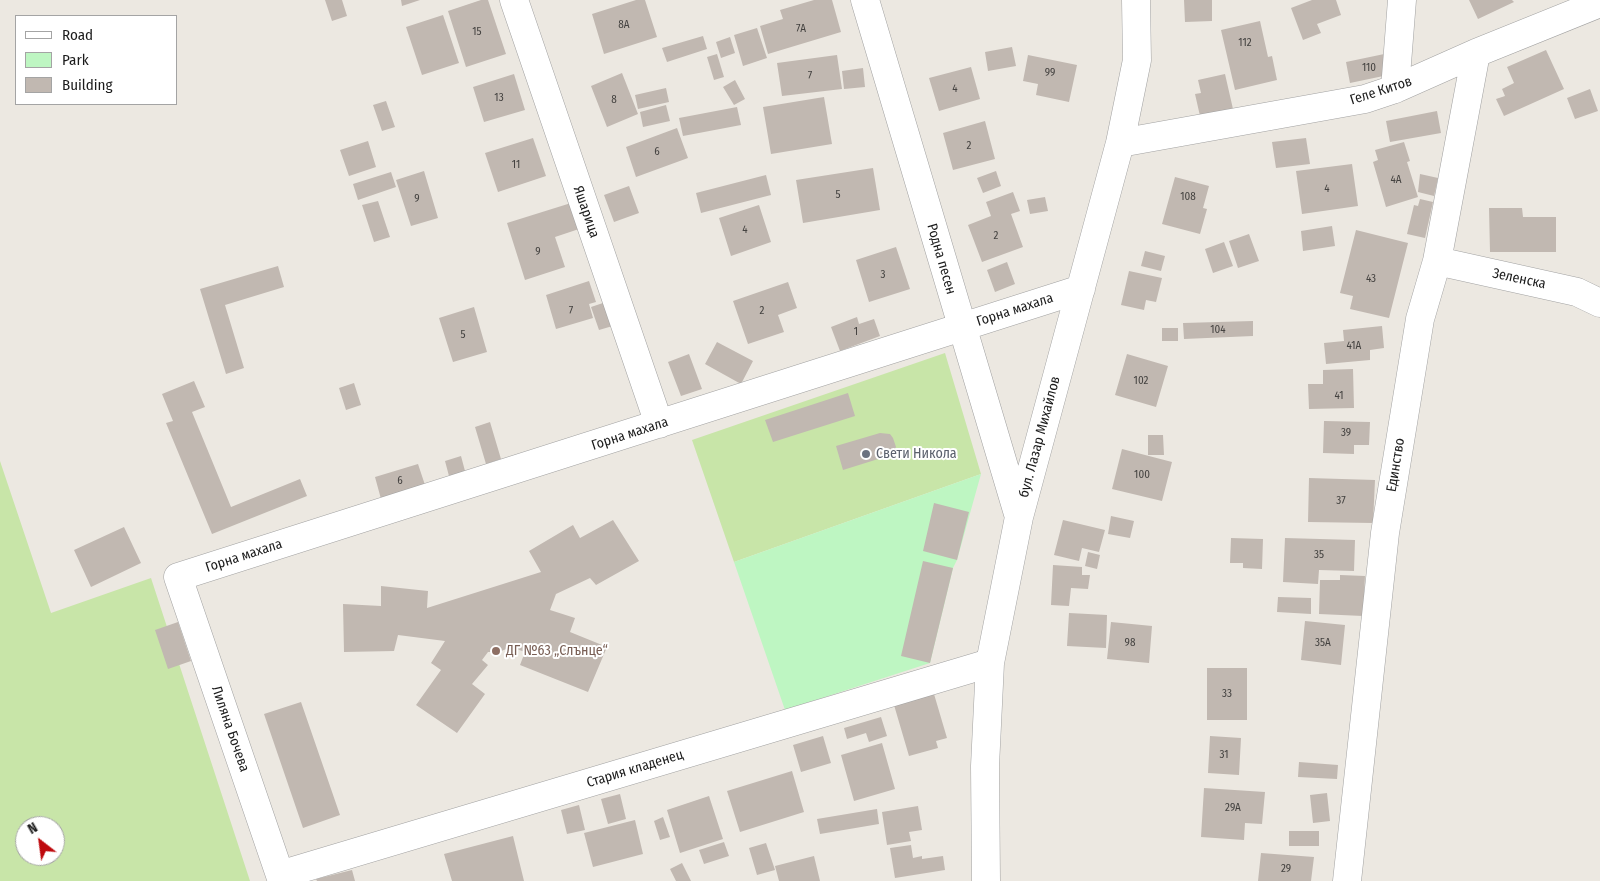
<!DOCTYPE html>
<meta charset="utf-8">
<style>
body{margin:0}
#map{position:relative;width:1600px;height:881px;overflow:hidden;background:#ece8e1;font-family:"Fira Sans Condensed",sans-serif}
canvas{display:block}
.legend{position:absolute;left:15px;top:15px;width:162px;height:90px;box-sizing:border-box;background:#fff;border:1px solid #a4a4a4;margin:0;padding:6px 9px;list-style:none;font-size:15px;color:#1b1b1b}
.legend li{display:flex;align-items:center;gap:10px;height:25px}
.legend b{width:25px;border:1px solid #a4a4a4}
.north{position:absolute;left:15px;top:816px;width:50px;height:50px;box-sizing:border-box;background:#fff;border:1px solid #a4a4a4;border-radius:50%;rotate:330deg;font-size:14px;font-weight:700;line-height:20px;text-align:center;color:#1b1b1b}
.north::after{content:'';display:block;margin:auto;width:18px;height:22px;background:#be090d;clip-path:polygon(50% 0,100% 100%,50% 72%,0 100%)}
</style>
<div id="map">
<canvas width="1600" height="881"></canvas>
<ul class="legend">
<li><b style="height:6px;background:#fff"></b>Road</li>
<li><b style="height:14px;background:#bef6c2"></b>Park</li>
<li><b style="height:14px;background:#c1b8b1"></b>Building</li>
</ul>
<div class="north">N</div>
</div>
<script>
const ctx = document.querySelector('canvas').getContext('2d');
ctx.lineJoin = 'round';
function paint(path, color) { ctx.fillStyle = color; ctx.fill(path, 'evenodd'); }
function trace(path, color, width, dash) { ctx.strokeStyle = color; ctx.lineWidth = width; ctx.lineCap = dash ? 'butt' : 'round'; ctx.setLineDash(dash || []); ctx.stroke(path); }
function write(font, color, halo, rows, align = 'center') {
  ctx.font = font + ' "Fira Sans Condensed",sans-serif'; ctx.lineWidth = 4; ctx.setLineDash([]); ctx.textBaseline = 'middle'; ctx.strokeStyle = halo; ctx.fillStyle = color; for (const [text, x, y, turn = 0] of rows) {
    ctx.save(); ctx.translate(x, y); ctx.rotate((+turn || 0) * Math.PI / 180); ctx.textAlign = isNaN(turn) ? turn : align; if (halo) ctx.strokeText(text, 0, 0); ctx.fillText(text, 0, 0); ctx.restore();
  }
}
paint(new Path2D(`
 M945,353L981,474L734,562L692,440Z
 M0,461L51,613L151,578L250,881H0ZM25,826H55V856H25Z`), '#c8e5a8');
paint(new Path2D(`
 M981,474L957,560L953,568L930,663L785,710L734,562Z`), '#bef6c2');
paint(new Path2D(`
 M325,0H342L347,16L332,21Z
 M401,0H420L402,6Z
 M481,0H488L506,54L466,67L448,11Z
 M636,0H645L657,37L604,54L592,14Z
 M814,0H832L841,32L768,54L760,26L783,19L780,10Z
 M1184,0H1212V21L1185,22Z
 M1312,0H1336L1341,15L1317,24L1321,33L1303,40L1291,8Z
 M1469,0H1512L1514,2L1478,19Z
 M443,15L459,63L422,75L406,27Z
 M1260,21L1268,57L1272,56L1277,80L1235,90L1221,30Z
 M757,28L767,58L743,66L734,35Z
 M703,36L707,49L667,62L662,48Z
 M730,37L735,53L721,58L716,42Z
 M1012,47L1016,66L988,71L985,52Z
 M1546,50L1564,89L1504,116L1496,99L1505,96L1502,89L1514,83L1507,67Z
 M1389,53L1393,74L1350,83L1346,62Z
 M717,54L724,77L714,80L707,57Z
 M837,55L842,89L782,96L777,63Z
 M1028,55L1077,65L1069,102L1036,95L1038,84L1023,81Z
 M971,67L980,99L939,111L929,78Z
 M863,68L865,87L844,89L842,71Z
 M622,73L638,114L607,127L591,86Z
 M514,74L525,110L484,122L473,87Z
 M1225,74L1233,109L1200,116L1195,94L1201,93L1198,80Z
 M735,80L745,99L734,105L723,87Z
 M666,88L669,102L638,109L635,95Z
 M1590,89L1598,111L1575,119L1567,98Z
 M824,97L832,144L771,154L763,107Z
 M386,101L395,127L382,131L373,105Z
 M666,105L670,121L643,127L640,112Z
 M737,107L741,125L683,136L679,118Z
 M1437,111L1441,133L1390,142L1386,121Z
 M985,121L995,159L953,170L943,133Z
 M677,128L688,158L636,177L626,147Z
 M533,138L546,176L498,192L485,153Z
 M1306,138L1310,164L1276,168L1272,142Z
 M368,141L376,167L349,176L340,150Z
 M1404,142L1410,161L1407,162L1418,197L1386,207L1373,162L1378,160L1375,150Z
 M1352,164L1358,206L1302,214L1296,171Z
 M873,168L880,210L803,223L796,180Z
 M424,171L438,218L411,226L396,180Z
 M996,171L1001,186L983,193L977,178Z
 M391,172L396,187L358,200L353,184Z
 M1420,174L1438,178L1434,196L1418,192Z
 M766,175L771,195L701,213L696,193Z
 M1175,177L1209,186L1203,208L1207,209L1200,234L1162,224Z
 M629,186L639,213L614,222L604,195Z
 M1013,192L1020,211L1011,214L1023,247L982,262L968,225L991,216L986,202Z
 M1045,197L1048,211L1030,214L1027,200Z
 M1420,199L1433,202L1425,238L1407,234L1414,205L1418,206Z
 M378,201L390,237L374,242L362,205Z
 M571,203L579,229L555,237L565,267L525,280L507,223Z
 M759,205L771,242L731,256L719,218Z
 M1489,208H1522L1523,217H1556V252H1490Z
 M1332,226L1335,246L1303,251L1301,231Z
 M1356,230L1408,243L1389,318L1350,309L1353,296L1340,293Z
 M1249,234L1259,261L1238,268L1229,241Z
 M1224,242L1233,266L1213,273L1205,249Z
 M896,247L910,289L869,302L856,260Z
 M1145,251L1165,256L1161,271L1141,266Z
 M1007,262L1015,284L995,292L987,270Z
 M278,266L284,287L225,305L244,368L226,374L200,289Z
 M1129,271L1162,278L1156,302L1146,300L1144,310L1121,305Z
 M589,281L596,302L589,304L593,318L556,329L546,295Z
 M788,282L797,308L778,315L784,332L748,344L733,301Z
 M609,301L616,325L599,330L591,307Z
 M474,307L487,352L453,362L439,318Z
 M857,317L859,324L874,319L880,336L840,351L831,327Z
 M1253,321V336L1184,339L1183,323Z
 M1382,326L1384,348L1370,350V360L1326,364L1324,343L1344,341L1343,330Z
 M1162,328H1178V341H1162Z
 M717,342L753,361L741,384L705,364Z
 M689,354L702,389L681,396L668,362Z
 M1127,354L1168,366L1156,407L1115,395Z
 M1353,369L1354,408L1309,409L1308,384H1323V370Z
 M194,381L205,407L192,412L231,507L300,479L307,496L212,534L166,423L173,421L162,394Z
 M354,383L361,405L346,410L339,388Z
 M848,393L855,416L773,442L765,420Z
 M1324,421L1370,422L1369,445H1354V454L1323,453Z
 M490,422L501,459L486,464L475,427Z
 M880,433L890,434L893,438L896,447L891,455L843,470L836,446Z
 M1148,435H1163L1164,455H1148Z
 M1122,449L1172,462L1162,501L1112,489Z
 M461,456L465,471L449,476L445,461Z
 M418,464L425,485L381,499L375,477Z
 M1309,478L1375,480L1373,523L1308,522Z
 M934,503L969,512L957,560L923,551Z
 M1111,516L1134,521L1130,538L1108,534Z
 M613,520L639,561L596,585L590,578L556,594L550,610L575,618L570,632L607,647L588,692L520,665L525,652L511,647L499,652H488L482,660L488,665L472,684L485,694L457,733L416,705L441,670L431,663L445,641L398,635L394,651L344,652L343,604L381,606V586L428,591L427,608L541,572L529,551L573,525L580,538Z
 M1063,520L1105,530L1099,552L1082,548L1079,561L1054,555Z
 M124,527L141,563L91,587L74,550Z
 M1231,538L1263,539L1262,569L1243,568V563H1230Z
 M1285,538L1355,540L1354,571L1319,570L1318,584L1283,582Z
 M1088,552L1100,555L1097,569L1085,566Z
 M923,561L953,568L930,663L901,656Z
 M1053,565L1082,567V575H1090L1088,589L1071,588L1069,606L1051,605Z
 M1340,575L1365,576L1363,616L1319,614L1320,580H1340Z
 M1278,597L1311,598V614L1277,612Z
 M1069,613L1107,615L1106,648L1067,646Z
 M1305,621L1345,625L1341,665L1301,660Z
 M178,622L191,661L168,669L155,630Z
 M1111,622L1152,626L1149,663L1107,659Z
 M1207,668H1247V720H1207Z
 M934,694L947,738L936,741L938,748L909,756L894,705Z
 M301,702L340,815L303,828L264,714Z
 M881,717L887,736L869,742L866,733L847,739L844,728Z
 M823,736L831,763L801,772L793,745Z
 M1210,736L1241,738L1239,775L1208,773Z
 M882,743L895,789L854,801L841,755Z
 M1299,762L1338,765L1337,779L1298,777Z
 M792,771L804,812L740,832L727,791Z
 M1204,788L1265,792L1262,824L1245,823L1244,840L1201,837Z
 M1327,793L1330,821L1313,823L1310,795Z
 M620,794L626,819L608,824L601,799Z
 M709,796L723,839L680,853L667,810Z
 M579,805L585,830L567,834L561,810Z
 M918,806L922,830L909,832L911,841L887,845L882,812Z
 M877,809L879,824L820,834L817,819Z
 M663,817L670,837L660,840L654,821Z
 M635,820L643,854L593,867L584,833Z
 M1289,831H1319V846H1289Z
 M513,836L524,881H452L444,854Z
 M724,842L729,856L704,864L699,850Z
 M766,843L775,870L757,875L749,848Z
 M911,845L913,858L922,856V859L943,856L945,870L895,878L890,848Z
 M1261,853L1314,857L1311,881H1258Z
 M814,856L820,881H779L775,866Z
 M682,863L691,881H676L670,869Z
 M352,870L355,881H317L316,879Z`), '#c1b8b1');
const minor = new Path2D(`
 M514,0L659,424
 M865,0L1019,517
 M1395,89L1402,0
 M1120,143L1365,99L1395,89L1476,53L1600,3
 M1437,261L1577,292L1600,303
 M280,875L990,663
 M282,881L178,577L1081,289
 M986,881L985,766L990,663L1019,517L1120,143L1137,60L1136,0
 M1347,881L1385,533L1420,319L1437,261L1476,53`);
trace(minor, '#a2a2a2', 29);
trace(minor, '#fff', 28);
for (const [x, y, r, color] of [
 [866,454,5,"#6b7280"],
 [496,651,5,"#8d6e63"]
]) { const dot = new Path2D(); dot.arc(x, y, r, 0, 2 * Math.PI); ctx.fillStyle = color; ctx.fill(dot); trace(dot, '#fff', 2); }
write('11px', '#444240', null, [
 ["8А",624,25],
 ["7А",801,29],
 ["15",477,32],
 ["112",1245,43],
 ["110",1369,68],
 ["99",1050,73],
 ["7",810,76],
 ["4",955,89],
 ["13",499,98],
 ["8",614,100],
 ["2",969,146],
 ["6",657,152],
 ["11",516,165],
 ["4А",1396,180],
 ["4",1327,189],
 ["5",838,195],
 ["108",1188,197],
 ["9",417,199],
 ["4",745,230],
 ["2",996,236],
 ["9",538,252],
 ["3",883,275],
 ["43",1371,279],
 ["7",571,311],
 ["2",762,311],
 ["104",1218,330],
 ["1",856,332],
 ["5",463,335],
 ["41А",1354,346],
 ["102",1141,381],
 ["41",1339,396],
 ["39",1346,433],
 ["100",1142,475],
 ["6",400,481],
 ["37",1341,501],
 ["35",1319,555],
 ["98",1130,643],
 ["35А",1323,643],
 ["33",1227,694],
 ["31",1224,755],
 ["29А",1233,808],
 ["29",1286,869]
]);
write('14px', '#1b1b1b', '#fff', [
 ["Геле Китов",1381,91,-18],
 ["Яшарица",586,212,71],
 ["Родна песен",941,259,74],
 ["Зеленска",1519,279,12],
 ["Горна махала",1015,310,-18],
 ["Горна махала",630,434,-18],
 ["бул. Лазар Михайлов",1040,437,-75],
 ["Единство",1396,465,-81],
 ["Горна махала",244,556,-18],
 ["Лиляна Бочева",230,729,71],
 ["Стария кладенец",635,769,-17]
]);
write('14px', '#5b616d', '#fff', [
 ["Свети Никола",876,454]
], 'left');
write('14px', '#785e54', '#fff', [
 ["ДГ №63 „Слънце“",506,651]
], 'left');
</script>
